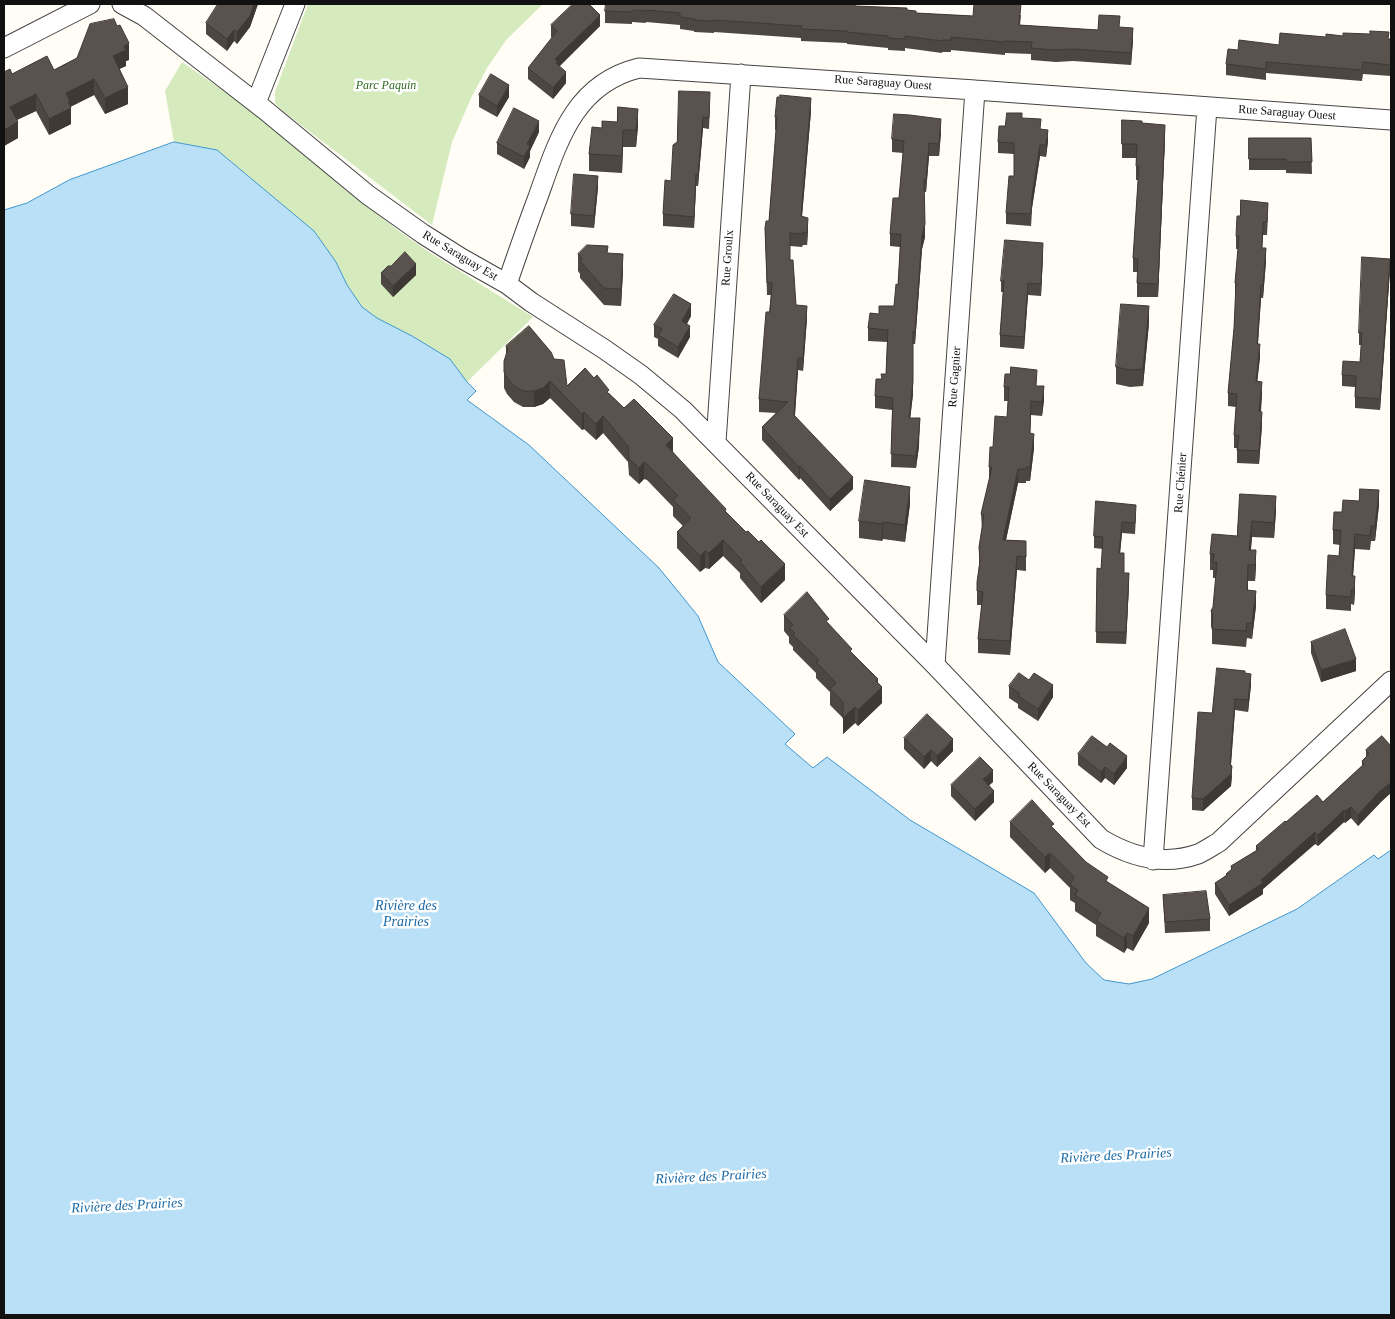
<!DOCTYPE html>
<meta charset="utf-8">
<style>
body{margin:0}
#map{position:relative;width:1395px;height:1319px;overflow:hidden;background:#fffdf5;font-family:"Times New Roman",serif}
canvas{display:block}
.frame{position:absolute;inset:0;border:5px solid #111;pointer-events:none}
</style>
<div id="map">
<canvas width="1395" height="1319"></canvas>
<div class="frame"></div>
</div>
<script>
const ctx = document.querySelector('canvas').getContext('2d');
ctx.lineJoin = 'round';
function paint(path, color) { ctx.fillStyle = color; ctx.fill(path, 'evenodd'); }
function trace(path, color, width, dash) { ctx.strokeStyle = color; ctx.lineWidth = width; ctx.lineCap = dash ? 'butt' : 'round'; ctx.setLineDash(dash || []); ctx.stroke(path); }
function write(font, color, halo, rows, align = 'center') {
  ctx.font = font + ' "Times New Roman",serif'; ctx.lineWidth = 5; ctx.setLineDash([]); ctx.textBaseline = 'middle'; ctx.strokeStyle = halo; ctx.fillStyle = color; for (const [text, x, y, turn = 0] of rows) {
    ctx.save(); ctx.translate(x, y); ctx.rotate((+turn || 0) * Math.PI / 180); ctx.textAlign = isNaN(turn) ? turn : align; if (halo) ctx.strokeText(text, 0, 0); ctx.fillText(text, 0, 0); ctx.restore();
  }
}
paint(new Path2D(`
 M308,4H543L506,40L487,68L471,98L452,142L432,225L284,112L275,103V92Z
 M182,62L257,114L346,190L400,232L429,252L533,317L467,382L450,359L412,336L377,318L362,307L347,285L336,262L314,231L217,150L174,142L165,91Z`), '#d5ebbd');
const water = new Path2D(`
 M174,142L217,150L314,231L336,262L347,285L362,307L377,318L412,336L450,359L467,382L476,391L467,400L529,445L659,568L698,616L718,662L795,734L785,744L813,768L827,757L910,820L1034,893L1086,963L1104,980L1129,984L1152,979L1297,909L1374,855L1378,859L1391,850V1315H4V210L27,203L69,180Z`);
paint(water, '#b9e0f7');
trace(water, '#3f96cf', 1);
const street = new Path2D(`
 M122,4L144,16L265,110L368,195L423,234L461,258L507,284L531,302L604,349L641,375L683,410L935,665L1101,839C1131,857 1164,866 1198,854C1205,851 1212,846 1219,842L1391,681
 M4,48L90,4
 M256,103L295,4
 M507,284C517,255 527,226 538,197C558,141 574,84 639,68L975,90L1391,120
 M716,442L741,74
 M935,665L975,90
 M1153,860L1207,107`);
trace(street, '#444', 21);
trace(street, '#fff', 19);
paint(new Path2D(`
 M258,4L250,27L237,44L234,41L227,51L206,34V23Z
 M855,4V6L907,10L916,13L973,16L1021,15L1020,25L1098,30L1120,27L1133,40L1131,65L1073,61L1056,62L1031,60V54L1005,53V55L951,50V52H942V53L905,48V51L888,50V48L847,44V43L801,41V38L714,32V33L694,32V31L680,29V25L646,22V23L632,22V24L605,23V11Z
 M551,25L600,26L559,66L566,83L553,99L528,79V68L552,38L551,37Z
 M117,26L129,60L126,61V66L119,69L128,104L105,114L94,95L70,107L71,124L49,135L36,111L17,120L18,138L4,146V72L12,74L54,70L77,58Z
 M1326,37L1391,39V76L1363,74L1362,81L1266,73V80L1226,75V64L1238,50L1279,45Z
 M479,95L509,97L497,117L479,107Z
 M710,104L709,129L703,128L698,186H696L694,228L663,226V214L671,181L677,142Z
 M811,111L802,216L808,230L807,245H803L802,247L790,246V260L796,305L807,318L803,371L798,370L795,416L853,489L830,511L800,478L799,480L762,440V427L776,413L759,412V399L771,295H767L765,228L769,221L776,130H775V117Z
 M1022,118L1041,129L1048,141L1046,157L1040,156L1032,208L1031,226L1006,224V213L1014,176V154L998,153V142L1005,126Z
 M1122,120L1142,123L1165,139L1158,297H1137V272H1133V258L1138,180H1136V158H1122Z
 M638,126L636,147H623L622,173L589,171V154L602,128Z
 M539,132L530,151V157L524,169L497,154V143Z
 M941,132L939,156H929L926,192H924L925,237L922,249L915,344H913V394L910,418H920L919,446L916,468L891,467L892,410L875,408V396L882,379L886,374L887,342L868,341V328L879,314L894,306L898,285L900,247L890,246V234L899,198L903,153L892,152V139Z
 M1249,138H1311L1312,174L1286,173V170H1249Z
 M598,187L594,228L571,226V214Z
 M1268,216L1267,235H1263L1262,248L1266,261L1263,298H1261L1258,344L1260,357L1257,381L1262,395L1261,412L1262,425L1259,464L1237,463V448H1234V435L1236,407L1228,406V393L1234,328L1236,296H1235V283L1238,249H1236V236Z
 M608,253L623,271L621,306L604,305L580,278V274L578,271V254Z
 M1043,254L1041,296L1028,295L1024,349L1000,347V335L1003,292H1001V281Z
 M391,266L416,275L393,297L381,284V273Z
 M1390,270L1380,410L1355,408V387L1342,386V375L1360,362L1361,345H1359V333Z
 M691,316L687,324L690,337L678,358L658,346V339L654,337V325Z
 M1149,323L1143,386L1130,387L1116,384V367Z
 M506,346L567,386L609,393L624,408L673,452L726,512L785,580L761,603L740,578V573L723,556L709,569L705,568L700,572L677,548V532L683,526L673,516V507L647,480L644,479L639,484L629,475L628,462L603,433L596,440L584,429L582,430L550,398L543,404L534,407H523L514,402L507,394L504,388V361L506,356Z
 M1037,386L1044,400L1042,416L1031,415L1030,434L1034,448L1030,481H1026V483H1018L1006,540L1026,541V571L1017,570L1010,655L978,653V639L982,605H977V582L979,565V547L982,528L981,514L989,481V467L993,447L1007,417L1008,401H1004V387Z
 M1240,494L1276,511L1274,538L1252,537L1251,550L1256,565L1255,581H1248V590L1256,606L1252,639L1247,638L1246,647L1212,644V629L1211,626V611L1213,607L1216,578H1213V570H1210V554L1237,536Z
 M1096,501L1136,516L1135,534L1122,533L1120,553L1124,573L1129,584L1126,644L1096,643L1097,568L1101,569L1103,549L1094,548V536Z
 M910,504L905,542L883,539L882,541L859,538V521Z
 M1379,505L1375,541H1371L1370,550L1355,549L1353,576L1355,591L1354,605L1351,604V611L1326,609V595L1339,556L1340,545L1333,544V530L1342,512Z
 M784,615L829,624L852,653L878,683L882,703L858,726L855,723L843,734V718L830,705V692L816,678V673L793,650V647L789,643V637L784,631Z
 M1311,642L1356,671L1321,682L1311,653Z
 M1245,673L1251,685L1248,712L1235,710L1231,765L1232,777L1231,786L1203,811L1192,810V798L1212,713Z
 M1009,686L1053,697L1038,721L1018,708V704L1009,698Z
 M1382,736L1380,803L1358,826L1351,818L1345,823L1344,822L1318,846L1315,844L1263,889V894L1229,916L1215,894V883L1226,876V874L1231,870V866L1256,851V846L1286,822L1323,802L1362,766V761L1366,757V750Z
 M904,738L953,751L937,767L931,761L924,769L904,749Z
 M1078,754L1127,768L1114,785L1105,778L1101,783L1078,765Z
 M993,782L989,785L994,802L975,821L951,796V785Z
 M1010,822L1054,829L1086,862L1108,883L1149,923L1133,951L1127,948L1124,953L1096,936V925L1075,911V903L1070,900V888L1050,868L1045,873L1010,837Z
 M1163,895L1210,919V931L1165,933Z`), '#4d4742');
paint(new Path2D(`
 M254,4H258L250,27L237,44V32Z
 M600,15V26L558,68L556,75L555,59Z
 M1133,28V40L1131,65V53Z
 M234,30V41L227,51V39Z
 M129,43V60L126,61V66L113,72V56L124,46Z
 M566,72V83L553,99V88Z
 M94,79V95L70,107L71,108V124L49,135V119L66,93Z
 M509,85V97L497,117V106Z
 M128,87V104L105,114V98Z
 M36,94V111L10,123V107Z
 M811,98V111L801,228V216Z
 M638,109V126L636,147V130Z
 M703,117V128L698,186V175Z
 M941,119V132L939,156V144Z
 M539,121V132L530,151V157L524,169V157L527,144Z
 M18,122V138L4,146V130Z
 M1165,125V139L1158,297V284Z
 M623,130V147L622,173V156Z
 M1048,130V141L1046,157V145Z
 M929,143V156L926,192V180Z
 M1040,145V156L1032,208L1031,226L1032,196Z
 M696,174V186L694,228V217Z
 M598,176V187L594,228V216Z
 M808,218V230L807,245V233Z
 M925,224V237L922,249L915,344V332L922,236Z
 M1043,243V254L1041,296V284Z
 M1266,248V261L1263,298V285Z
 M623,254V271L621,306V289Z
 M1390,259V270L1380,410V399Z
 M416,264V275L393,297V286Z
 M1028,283V295L1024,349V337Z
 M1261,285V298L1257,357V344Z
 M691,304V316L682,332V321Z
 M807,306V318L803,371V358Z
 M1149,306V323L1143,386V369Z
 M690,326V337L678,358V347Z
 M1260,344V357L1256,394V381Z
 M798,358V370L794,427V415Z
 M550,381V398L543,404L534,407V391Z
 M913,382V394L909,430V418Z
 M1262,382V395L1259,424V411Z
 M1044,386V400L1042,416V402Z
 M584,412V429L582,430V414Z
 M1262,412V425L1259,464V451Z
 M603,416V433L596,440V424Z
 M919,433V446L916,468V456Z
 M1034,434V448L1030,481V467Z
 M673,438V455L666,445Z
 M644,462V479L639,484V468Z
 M800,466V478L799,480V467Z
 M1018,469V483L1003,554V540Z
 M853,477V489L830,511V499Z
 M910,487V504L905,542V525Z
 M1379,490V505L1375,541V526Z
 M1276,496V511L1274,538V523Z
 M1252,521V537L1249,565V550Z
 M883,522V539L882,541V524Z
 M1122,522V533L1119,564V553Z
 M1355,534V549L1352,590V576Z
 M723,540V556L709,569V553Z
 M1256,550V565L1255,581V565Z
 M705,551V568L700,572V556Z
 M1017,556V570L1010,655V641Z
 M785,564V580L761,603V587Z
 M1248,565V581L1247,605V590Z
 M1129,573V584L1126,644V632Z
 M1355,576V591L1354,605V590Z
 M1256,591V606L1252,639V623Z
 M1356,659V671L1321,682V670Z
 M1251,674V685L1248,712V700Z
 M878,679V691L882,687V703L858,726V710Z
 M1053,685V697L1038,721V709Z
 M1235,699V710L1230,775V764Z
 M855,707V723L843,734V718Z
 M953,739V751L937,767V756Z
 M931,750V761L924,769V757Z
 M1127,756V768L1114,785V774Z
 M1232,766L1231,786L1203,811V799Z
 M1105,767V778L1101,783V772Z
 M993,770V782L983,791V779Z
 M1391,782V793L1380,803L1358,826V815L1380,791Z
 M994,791V802L975,821V809Z
 M1351,807V818L1345,823V811Z
 M1344,810V822L1318,846V835Z
 M1315,832V844L1263,889V894L1229,916V905L1261,880Z
 M1050,853V868L1045,873V857Z
 M1149,908V923L1133,951V936Z
 M1127,933V948L1124,953V938Z`), '#3f3936');
const building = new Path2D(`
 M218,4H254L250,16L237,32L234,30L227,39L206,23Z
 M573,4H589L600,15L555,59L558,61L556,63L566,72L553,88L528,68L557,31L551,25Z
 M606,4H855V6L907,8V10L916,11V13L973,16L974,4H1021L1019,25L1098,30L1099,15L1120,16L1119,27L1133,28L1131,53L1073,49L1056,50L1031,48L1032,42L1005,41V42L951,37V40H942V41L905,36V39L888,38V36L847,32V31L801,29L802,26L714,20V21L694,20L695,19L680,17V13L646,10V11L632,10V12L605,11Z
 M114,19L117,26L120,25L129,43L124,46L126,50L113,56L128,87L105,98L94,79L66,93L70,101L68,102L71,108L49,119L36,94L10,107L18,122L4,130V72L10,69L12,74L47,56L54,70L77,58L90,24Z
 M1370,31L1389,32L1388,39H1391V65L1363,62L1362,70L1266,62V69L1226,64L1228,49L1238,50L1239,40L1279,45L1280,33L1326,37V34L1343,36V33L1370,34Z
 M491,74L509,85L497,106L479,95Z
 M679,91L710,92L709,118L703,117L698,175L696,174L694,217L663,214L665,180L671,181L673,145L677,142Z
 M780,95L811,98L801,216L808,218L807,233L803,232L802,234L790,233V260H793L796,305L807,306L803,358H798L794,415L853,477L830,499L800,466L799,467L762,427L788,402L759,399L766,312H770L772,283H767L765,228L766,221H769L777,117H775L777,97H780Z
 M618,107L638,109L636,130H623L622,156L589,154L592,127L602,128V121L617,122Z
 M514,108L539,121L527,144L530,146L524,157L497,143Z
 M1007,113H1022V118L1041,119L1040,129L1048,130L1046,145H1040L1032,196L1031,214L1006,213L1009,176H1014V143L998,142L999,126H1005Z
 M894,114L910,115L941,119L939,144L929,143L926,180L924,179L925,224L922,236L915,332L913,331V382L909,418H920L919,433L916,456L891,454L893,398L875,396L876,379H882L881,374H886L888,330L868,328L870,313L879,314V306H894L896,284L898,285L901,234H890L893,198H899L904,141L892,139Z
 M1122,120L1142,121V123L1165,125L1158,284L1137,283L1138,259L1133,258L1139,166H1136L1137,144H1122Z
 M1249,138H1311L1312,162H1286V159H1249Z
 M574,174L598,176L594,216L571,214Z
 M1241,200L1268,203L1267,222H1263L1262,248H1266L1263,285H1261L1257,344H1260L1256,381L1262,382L1259,411L1262,412L1259,451L1237,450L1239,436L1234,435L1237,394L1228,393L1234,328L1236,283H1235L1239,236H1236L1237,216H1240Z
 M1005,240L1043,243L1041,284L1028,283L1024,337L1000,335L1004,281H1001Z
 M587,245L608,246L607,253L623,254L621,289L604,288L580,261L582,259L578,254Z
 M405,252L416,264L393,286L381,273L388,266H391Z
 M1362,257L1390,259L1380,399L1355,397L1356,376L1342,375L1343,361L1360,362L1362,333H1359Z
 M674,294L691,304L682,321L690,326L678,347L658,335L662,329L654,325Z
 M1121,304L1149,306L1143,369L1130,370L1116,367Z
 M529,326L551,352L554,359L564,360L567,386L585,368L594,378L597,375L609,390L607,392L624,408L634,399L673,438L666,445L726,509L725,511L746,532L748,531L759,542L761,540L785,564L761,587L740,562L742,560L723,540L709,553L705,551L700,556L677,532L691,518L673,500L678,496L647,464L644,462L639,468L629,459L628,446L603,416L596,424L584,412L582,414L550,381L543,388L534,391H523L514,386L507,378L504,372V361L508,349L506,346Z
 M1011,367L1037,370L1036,386H1044L1042,402L1031,401L1030,433L1034,434L1030,467H1026V469H1018L1003,540L1026,541V557L1017,556L1010,641L978,639L983,592L977,591V582L980,562L979,547L984,515L981,514L992,467H989L990,447H993L995,416L1007,417L1009,387H1004L1005,374H1010Z
 M865,480L910,487L905,525L883,522L882,524L859,521Z
 M1360,489L1379,490L1375,526H1371L1370,536L1355,534L1352,576H1355L1354,590H1351V597L1326,595L1328,555L1339,556L1341,530H1333L1334,512H1342L1343,500L1359,501Z
 M1240,494L1276,496L1274,523L1252,521L1249,550H1256L1255,565H1248L1247,590L1256,591L1252,623H1247L1246,631L1212,629L1213,615L1211,611L1213,607L1217,562H1213L1214,554H1210L1212,534L1237,536Z
 M1096,501L1136,505L1135,523L1122,522L1119,553H1124V573H1129L1126,632H1096L1097,568L1101,569L1103,537L1094,536Z
 M807,592L829,619L826,621L852,649L850,651L878,679L876,681L882,687L858,710L855,707L843,718V702L830,689L836,683L816,662L819,660L793,635L795,633L789,628L793,625L784,615Z
 M1345,629L1356,659L1321,670L1311,642Z
 M1217,668L1245,671V673L1251,674L1248,700L1235,699L1230,764L1232,766L1231,774L1203,799L1192,798L1198,712L1212,713Z
 M1019,673L1029,680L1034,673L1053,685L1038,709L1018,696L1020,694L1009,686Z
 M927,714L953,739L937,756L931,750L924,757L904,738Z
 M1092,736L1107,747L1110,743L1127,756L1114,774L1105,767L1101,772L1078,754Z
 M1382,736L1391,746V782L1380,791L1358,815L1351,807L1345,811L1344,810L1318,835L1315,832L1261,880L1263,883L1229,905L1215,883L1227,875L1226,874L1232,869L1231,866L1259,849L1256,846L1285,821L1286,822L1317,795L1323,802L1364,764L1362,761L1369,754L1366,750Z
 M980,757L993,770L983,779L994,791L975,809L951,785Z
 M1032,800L1054,824L1051,826L1086,862L1108,877L1106,881L1149,908L1133,936L1127,933L1124,938L1096,921L1101,913L1075,895L1078,890L1070,885L1074,877L1050,853L1045,857L1010,822Z
 M1206,891L1210,919L1165,922L1163,895Z`);
paint(building, '#5a524d');
trace(building, '#3f3936', 1);
write('12px', '#111', '#fff', [
 ["Rue Saraguay Ouest",883,83,4],
 ["Rue Saraguay Ouest",1287,113,4],
 ["Rue Saraguay Est",460,256,31],
 ["Rue Groulx",728,258,-86],
 ["Rue Gagnier",955,377,-86],
 ["Rue Chénier",1181,483,-86],
 ["Rue Saraguay Est",777,505,46],
 ["Rue Saraguay Est",1059,795,46]
]);
write('italic 12px', '#2f6b1f', '#fff', [
 ["Parc Paquin",386,86]
]);
write('italic 14px', '#1768a6', '#fff', [
 ["Rivière des",406,906],
 ["Prairies",406,922],
 ["Rivière des Prairies",1116,1156,-3],
 ["Rivière des Prairies",711,1177,-3],
 ["Rivière des Prairies",127,1206,-3]
]);
</script>
